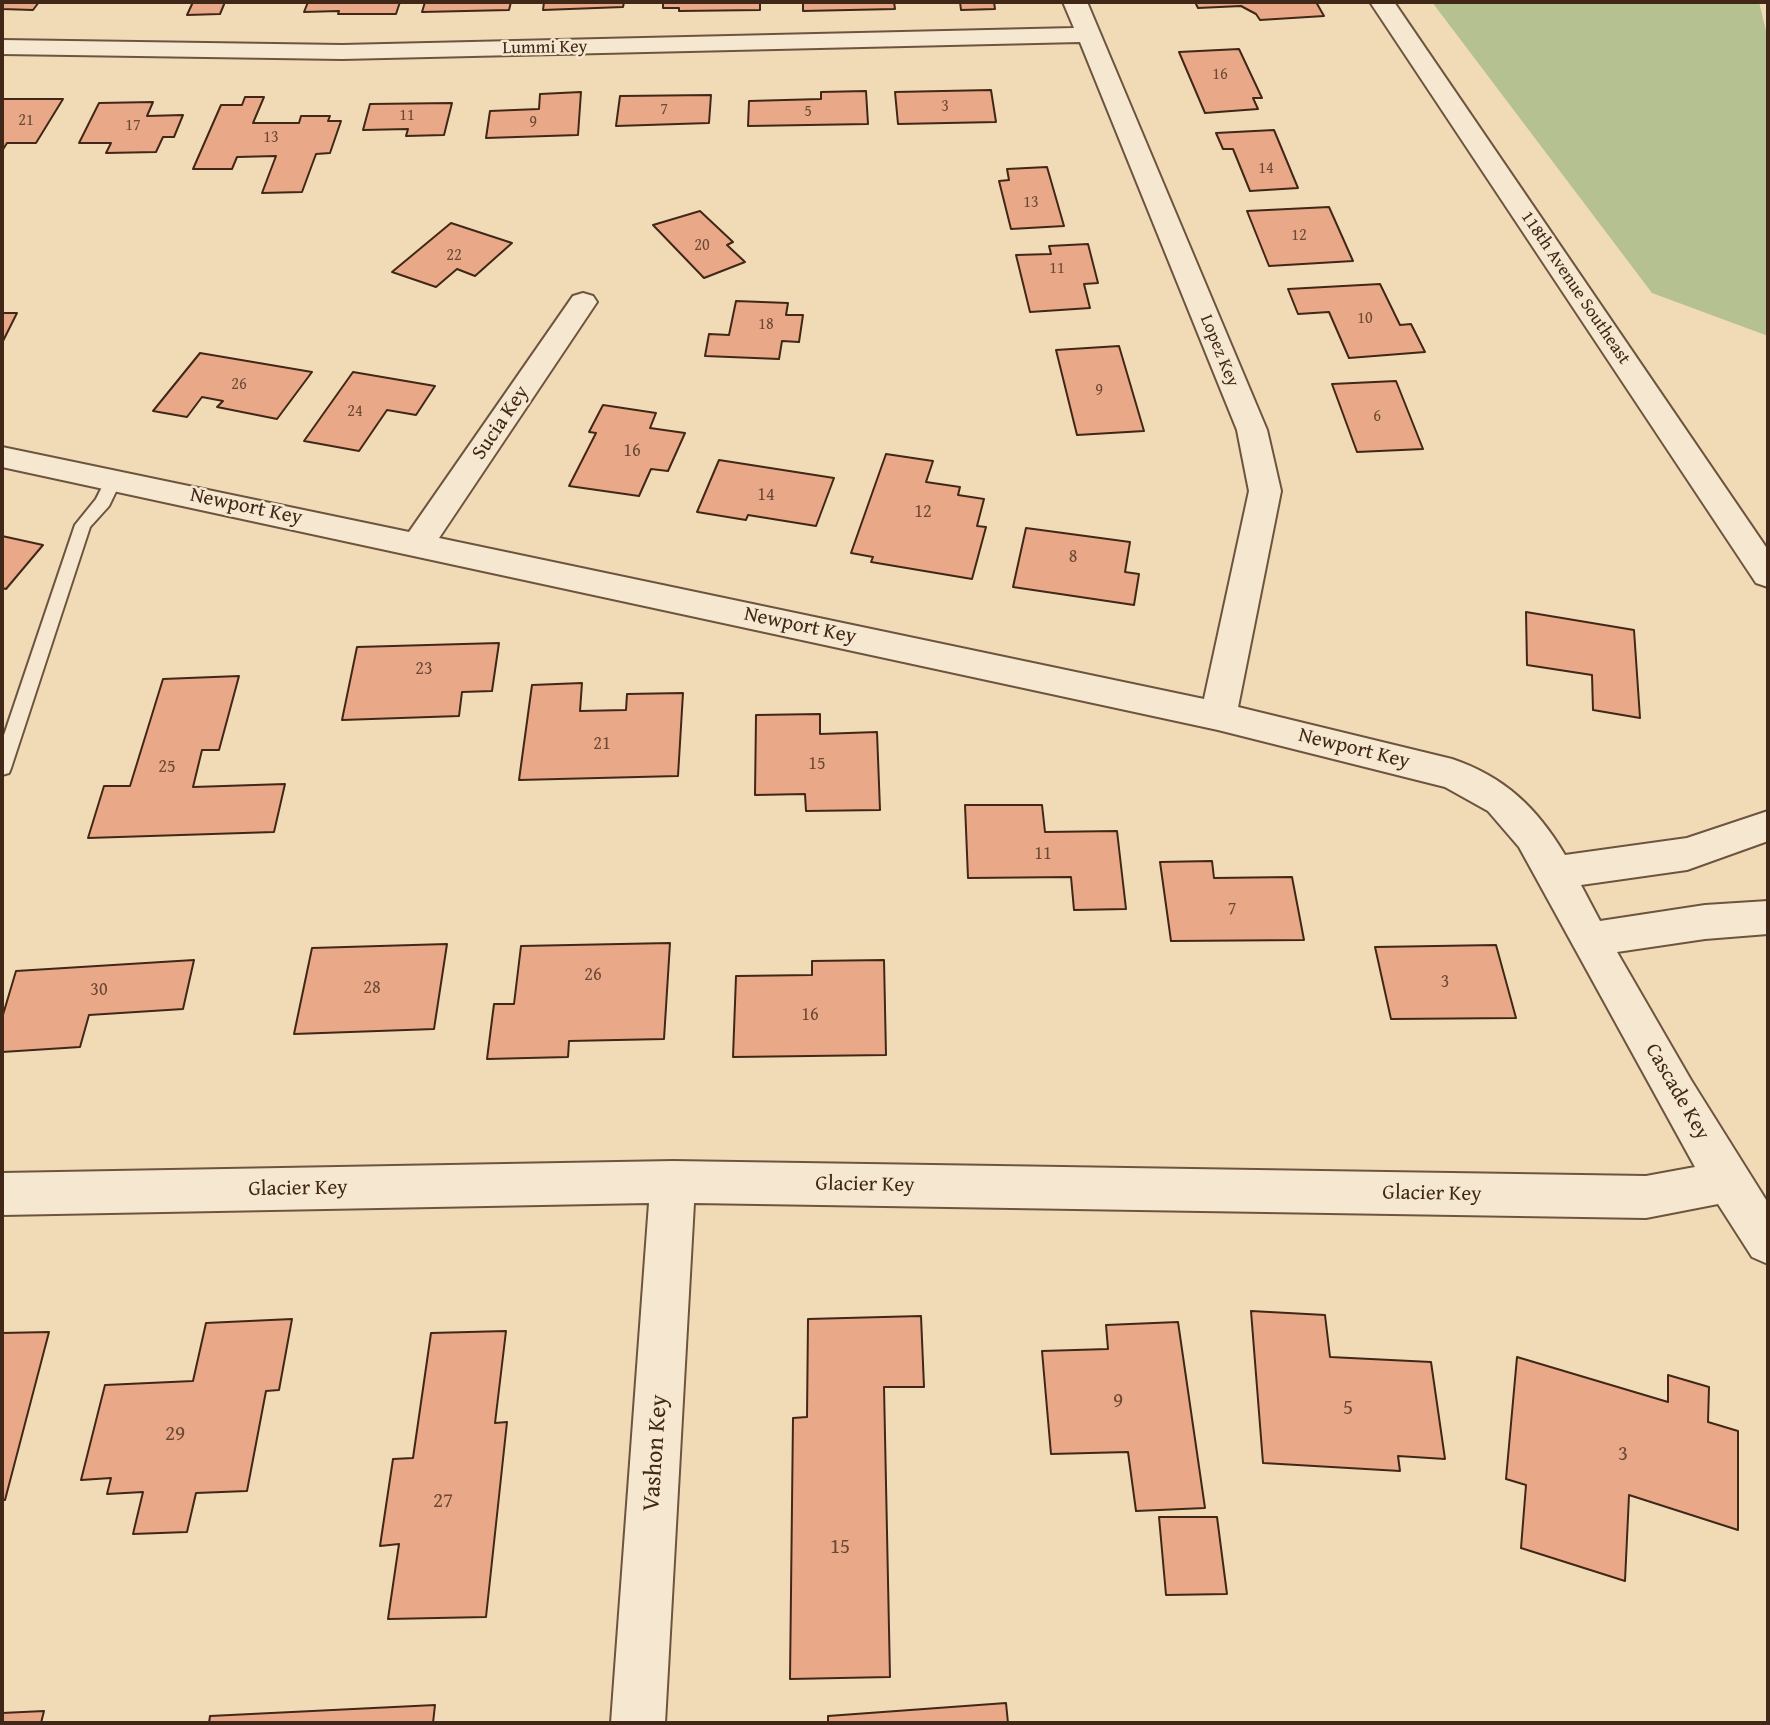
<!DOCTYPE html>
<style>
body{margin:0}
#map{position:relative;width:1770px;height:1725px;overflow:hidden;background:#f1dbb6;font-family:"Gentium Book Plus",serif}
canvas{display:block}
.frame{position:absolute;inset:0;border:4px solid #412717;pointer-events:none}
</style>
<div id="map">
<canvas width="1770" height="1725"></canvas>
<div class="frame"></div>
</div>
<script>
const ctx = document.querySelector('canvas').getContext('2d');
ctx.lineJoin = 'round';
function paint(path, color) { ctx.fillStyle = color; ctx.fill(path, 'evenodd'); }
function trace(path, color, width, dash) { ctx.strokeStyle = color; ctx.lineWidth = width; ctx.lineCap = dash ? 'butt' : 'round'; ctx.setLineDash(dash || []); ctx.stroke(path); }
function write(font, color, halo, rows, align = 'center') {
  ctx.font = font + ' "Gentium Book Plus",serif'; ctx.lineWidth = 5; ctx.setLineDash([]); ctx.textBaseline = 'middle'; ctx.strokeStyle = halo; ctx.fillStyle = color; for (const [text, x, y, turn = 0] of rows) {
    ctx.save(); ctx.translate(x, y); ctx.rotate((+turn || 0) * Math.PI / 180); ctx.textAlign = isNaN(turn) ? turn : align; if (halo) ctx.strokeText(text, 0, 0); ctx.fillText(text, 0, 0); ctx.restore();
  }
}
paint(new Path2D(`
 M1432,2H1759L1768,39V336L1652,293Z`), '#b6c191');
const building = new Path2D(`
 M2,2H39L33,10L2,9Z
 M193,2H225L220,14L187,15Z
 M308,2H400L396,14H338L339,11L304,12Z
 M425,2H511L509,10L422,12Z
 M544,2H624L623,7L543,10Z
 M663,2H760V10L679,11V8H663Z
 M803,2H894L895,9L803,11Z
 M960,2H994L995,9L961,10Z
 M1195,2H1316L1324,16L1260,20L1256,14L1241,6L1198,8Z
 M1239,49L1262,98H1253L1258,109L1205,113L1179,52Z
 M991,90L996,122L898,124L895,92Z
 M866,91L868,124L748,126L749,101L821,99V92Z
 M581,92L578,135L486,138L490,111L539,109L540,94Z
 M711,95L709,123L616,126L620,96Z
 M245,97H264L253,123H299L301,116H330L328,121H341L330,153L316,154L302,192L262,193L276,156L237,157L232,169H193L221,105H242Z
 M2,99H63L36,143H7L2,151Z
 M153,102L147,116L183,115L174,137H163L156,152L106,153L111,143H79L99,103Z
 M452,103L444,135L406,136L408,129L363,130L370,104Z
 M1274,130L1298,188L1250,191L1233,149H1223L1216,133Z
 M1047,167L1064,226L1011,229L999,181L1009,180L1007,169Z
 M1329,207L1353,261L1269,266L1247,211Z
 M700,211L733,242L727,245L745,262L704,278L653,225Z
 M451,223L512,243L475,276L457,269L436,287L392,272Z
 M1088,244L1098,283L1084,284L1090,308L1030,312L1016,255L1051,254L1049,246Z
 M1380,284L1400,325L1411,324L1425,352L1349,358L1329,312L1298,314L1288,289Z
 M736,301L788,303L786,315H803L799,342L782,341L779,359L705,356L709,334L729,335Z
 M2,313H17L2,343Z
 M1119,346L1144,431L1077,435L1056,350Z
 M200,353L312,372L277,419L217,407L223,401L202,397L187,417L153,411Z
 M353,372L435,386L416,415L387,410L359,451L304,441Z
 M1396,381L1423,449L1357,452L1332,384Z
 M603,405L656,413L650,428L685,433L668,471L651,469L639,496L569,486L596,433L589,432Z
 M886,454L933,461L926,482L960,487L958,495L984,499L977,526L986,527L972,579L871,562L873,557L851,553Z
 M719,460L834,478L816,526L748,515L746,520L697,512Z
 M1026,528L1130,542L1125,572L1139,574L1134,605L1013,587Z
 M2,536L43,545L6,589L2,588Z
 M1526,612L1634,630L1640,718L1593,710L1592,675L1527,665Z
 M499,643L492,691L462,692L459,716L342,720L357,647Z
 M239,676L219,750H202L193,787L285,784L274,832L88,838L104,786H130L163,679Z
 M582,683L580,711L626,710L627,694L683,693L678,776L519,780L532,685Z
 M820,714V734L877,732L880,810L806,811L805,794L755,795L756,715Z
 M965,805H1042L1045,832L1117,831L1126,909L1074,910L1071,877L968,878Z
 M1212,861L1214,878L1292,877L1304,940L1171,941L1160,862Z
 M670,943L664,1039L569,1041L568,1057L487,1059L494,1004H514L521,946Z
 M447,944L434,1029L294,1034L312,948Z
 M1496,945L1516,1018L1391,1019L1375,947Z
 M194,960L183,1009L89,1015L80,1047L2,1052V1018L16,971Z
 M884,960L886,1055L733,1057L736,976L812,975V961Z
 M1251,1311L1325,1315L1330,1357L1431,1362L1445,1459L1398,1456L1400,1471L1263,1463Z
 M921,1316L924,1387H884L890,1677L790,1679L793,1418L807,1417L808,1319Z
 M292,1319L279,1390L266,1391L247,1491L196,1493L187,1532L133,1534L143,1492L107,1494L111,1478L81,1480L105,1385L193,1381L206,1323Z
 M1178,1322L1205,1508L1136,1511L1128,1452L1051,1454L1042,1351L1108,1349L1106,1325Z
 M506,1331L495,1423L507,1422L486,1617L388,1619L399,1544L380,1546L393,1459L413,1458L431,1333Z
 M49,1332L5,1500H2V1333Z
 M1517,1357L1668,1402V1375L1709,1387L1708,1422L1738,1431V1530L1629,1495L1625,1581L1521,1548L1526,1485L1506,1479Z
 M1159,1517H1217L1227,1594L1166,1595Z
 M1006,1703L1008,1723H828V1716Z
 M435,1705L433,1723H209L210,1716Z
 M44,1711L41,1723H2V1713Z`);
paint(building, '#e9a988');
trace(building, '#412717', 2);
const service = new Path2D(`
 M114,474L122,479L109,506L90,527L11,768L9,773L2,775V741L75,525L96,499L108,475Z`);
const minor = new Path2D(`
 M1063,2H1087L1267,430L1281,491L1238,707L1452,759C1505,777 1537,808 1565,855L1687,838L1768,811V841L1687,870L1581,885L1600,921L1705,905L1768,901V934L1705,939L1617,952L1691,1080L1768,1203V1264L1752,1257L1718,1204L1646,1218L694,1203L665,1723H611L649,1203L2,1215V1173L673,1161L1646,1176L1695,1167L1519,847L1488,811L1445,787L1218,730L2,467V447L409,532L573,296L583,293L593,296L597,302L439,538L1204,699L1249,491L1237,430L1080,42L342,59L2,54V40L342,45L1074,28Z`);
const tertiary = new Path2D(`
 M1370,2H1394L1768,550V587L1756,583Z`);
trace(service, '#6d543f', 4);
trace(minor, '#6d543f', 4);
trace(tertiary, '#6d543f', 4);
paint(service, '#f6e8d0');
paint(minor, '#f6e8d0');
paint(tertiary, '#f6e8d0');
write('16px', '#6b4833', null, [
 ["16",1220,75],
 ["3",945,107],
 ["7",664,110],
 ["5",808,112],
 ["11",407,116],
 ["21",26,121],
 ["9",533,123],
 ["17",133,126],
 ["13",271,138],
 ["14",1266,169],
 ["13",1031,203],
 ["12",1299,236],
 ["20",702,246],
 ["22",454,256],
 ["11",1057,269],
 ["10",1365,319],
 ["18",766,325],
 ["26",239,385],
 ["9",1099,391],
 ["24",355,412],
 ["6",1377,417]
]);
write('18px', '#412717', '#f6e8d0', [
 ["Lummi Key",545,48,-1],
 ["118th Avenue Southeast",1575,288,56],
 ["Lopez Key",1219,351,68]
]);
write('18px', '#6b4833', null, [
 ["16",632,451],
 ["14",766,495],
 ["12",923,512],
 ["8",1073,557],
 ["23",424,669],
 ["21",602,744],
 ["15",817,764],
 ["25",167,767],
 ["11",1043,854],
 ["7",1232,909],
 ["26",593,975],
 ["3",1445,982],
 ["28",372,988],
 ["30",99,990],
 ["16",810,1015]
]);
write('21px', '#412717', '#f6e8d0', [
 ["Sucia Key",501,423,-56],
 ["Newport Key",246,507,12],
 ["Newport Key",800,626,12],
 ["Newport Key",1354,749,14],
 ["Cascade Key",1677,1092,60],
 ["Glacier Key",865,1185,1],
 ["Glacier Key",298,1189,-1],
 ["Glacier Key",1432,1194,1]
]);
write('21px', '#6b4833', null, [
 ["9",1118,1402],
 ["5",1348,1409],
 ["29",175,1435],
 ["3",1623,1455],
 ["27",443,1502],
 ["15",840,1548]
]);
write('24px', '#412717', '#f6e8d0', [
 ["Vashon Key",656,1453,-86]
]);
</script>
